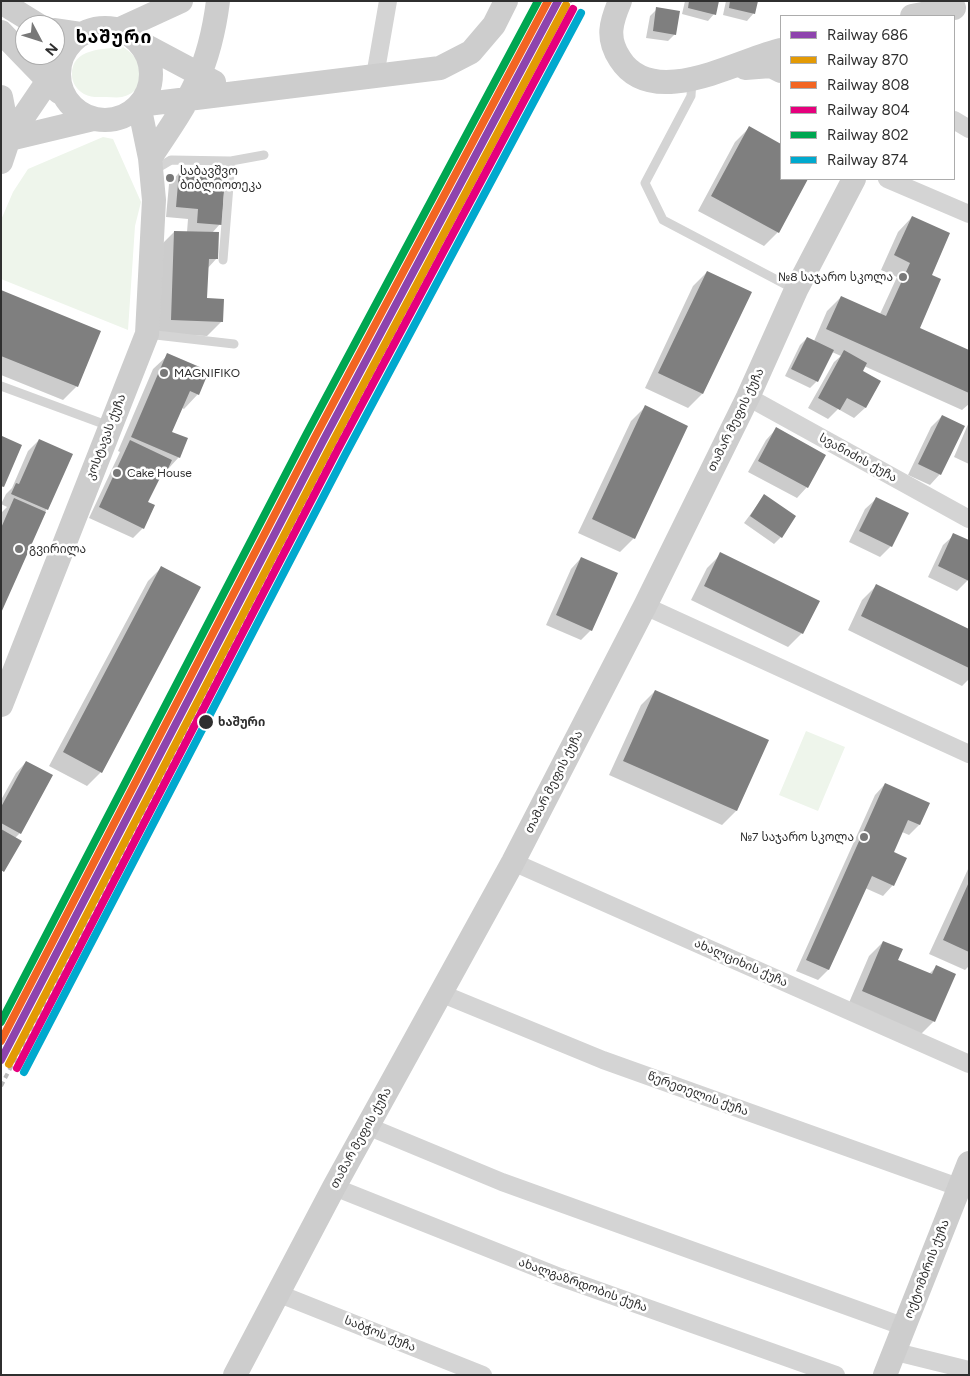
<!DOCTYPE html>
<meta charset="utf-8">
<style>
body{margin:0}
#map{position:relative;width:970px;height:1376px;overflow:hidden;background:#fff;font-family:Figtree,sans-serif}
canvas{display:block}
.frame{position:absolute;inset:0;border:2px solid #2f2f2f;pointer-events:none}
.legend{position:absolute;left:780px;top:15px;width:175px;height:165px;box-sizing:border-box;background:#fff;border:1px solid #acacac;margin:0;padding:6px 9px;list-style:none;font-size:15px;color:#2f2f2f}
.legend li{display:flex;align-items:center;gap:10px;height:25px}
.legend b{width:25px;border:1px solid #acacac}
.north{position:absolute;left:15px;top:15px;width:50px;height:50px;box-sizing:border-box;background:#fff;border:1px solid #acacac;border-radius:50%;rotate:130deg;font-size:14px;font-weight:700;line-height:20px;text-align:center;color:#2f2f2f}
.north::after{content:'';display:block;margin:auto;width:18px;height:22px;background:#787878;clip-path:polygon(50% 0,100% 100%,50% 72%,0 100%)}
</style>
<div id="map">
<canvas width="970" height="1376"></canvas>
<div class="frame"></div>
<ul class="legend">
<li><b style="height:6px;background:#8e44ad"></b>Railway 686</li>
<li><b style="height:6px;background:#e39a05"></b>Railway 870</li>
<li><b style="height:6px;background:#f26522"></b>Railway 808</li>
<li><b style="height:6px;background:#e5007d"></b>Railway 804</li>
<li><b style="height:6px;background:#00a651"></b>Railway 802</li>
<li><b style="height:6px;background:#00a9ce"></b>Railway 874</li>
</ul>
<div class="north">N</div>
</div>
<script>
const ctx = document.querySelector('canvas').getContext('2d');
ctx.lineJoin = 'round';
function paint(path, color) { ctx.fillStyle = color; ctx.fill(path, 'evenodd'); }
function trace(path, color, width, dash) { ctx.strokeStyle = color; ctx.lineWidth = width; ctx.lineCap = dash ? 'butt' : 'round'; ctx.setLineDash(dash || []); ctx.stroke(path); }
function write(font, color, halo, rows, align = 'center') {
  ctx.font = font + ' Figtree,"Noto Sans Georgian",sans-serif'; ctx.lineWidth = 5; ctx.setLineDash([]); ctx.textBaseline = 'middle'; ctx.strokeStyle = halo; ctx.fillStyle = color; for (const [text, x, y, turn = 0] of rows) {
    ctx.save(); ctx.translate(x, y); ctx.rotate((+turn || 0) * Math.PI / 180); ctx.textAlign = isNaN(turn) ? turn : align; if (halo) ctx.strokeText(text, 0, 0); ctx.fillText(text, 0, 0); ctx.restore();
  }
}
paint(new Path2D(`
 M123,47C145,60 150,90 122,97C117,98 111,97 106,97C98,97 91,98 84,94C77,90 72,83 72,75C71,48 104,49 123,47Z
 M103,137L113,139L141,202L135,226L128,330L1,279V220L13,192L28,169Z
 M806,731L845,747L818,811L779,795Z`), '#eef5eb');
paint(new Path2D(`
 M685,1H718L714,14L708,21L682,14Z
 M726,1H757L753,14L747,21L723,15Z
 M657,9L675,34L668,41L646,38L650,16Z
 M749,128L781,145V179H807L778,232L764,246L698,211L735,142Z
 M179,173L220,224L212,233L217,258L207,269L206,299L222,321L207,336L157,334L160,246L174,232H187L188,219L166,217L169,184Z
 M912,217L930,276L918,328L969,351V404L962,410L864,366L861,371L880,382L865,408L854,418L838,409L828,419L808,408L834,362L841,356L832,352L817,381L810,388L785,376L800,345L807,338L814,341L827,311L841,297L880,314L897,277L881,270L898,232Z
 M707,272L750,292L702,394L688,408L645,388L693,286Z
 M1,291L77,386L63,400L1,375Z
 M168,355L198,394L184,409L182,408L171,432L179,457L158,480L147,502L143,528L133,538L89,518L120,452L118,451L153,369Z
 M645,407L634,538L620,552L578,533L631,421Z
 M942,416L940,474L930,485L908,475L931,427Z
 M969,422V464L954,457Z
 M776,429L807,487L797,498L748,472L766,440Z
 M2,437L3,486L1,488V438Z
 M39,440L71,455L1,610V513L7,507L1,504L6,494L12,488L28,451Z
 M764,496L781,537L774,544L744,523Z
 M876,499L891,546L880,557L849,542L865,509Z
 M954,535L968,580L957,591L928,577L943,545Z
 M721,554L802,633L788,647L691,600L707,568Z
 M581,558L591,630L581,640L546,625L571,569Z
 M162,567L101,772L87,786L49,766L148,581Z
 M876,586L969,631V679L962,686L848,630L862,600Z
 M655,691L767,740L736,811L722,825L609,775L641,705Z
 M26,762L20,833L15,838L1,873V800L16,773Z
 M885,784L929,804L919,825L909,835L902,832L892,853L893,885L883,896L865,888L828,970L818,980L796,971L875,795Z
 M969,867V966L965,970L929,954Z
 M883,942L897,960L929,974L936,967L934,1021L920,1035L848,1005L869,956Z`), '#0003');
paint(new Path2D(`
 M689,1H719L716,15L688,8Z
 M730,1H758L755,14L729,8Z
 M656,7L680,11L676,35L653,31Z
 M749,126L781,144V179H808L779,233L711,196Z
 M179,172L225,175L222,225L197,223L198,209L176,207Z
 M912,216L950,233L932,275L941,279L920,328L969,350V393L826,329L841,296L886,316L910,263L894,255Z
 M174,231L219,232L218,259H209L207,298L224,299L223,322L171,320Z
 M707,271L752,292L703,394L658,373Z
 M1,290L101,331L78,387L1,356Z
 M807,337L834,350L818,382L791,369Z
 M844,350L867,363L863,371L881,381L866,408L847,398L840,410L818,398Z
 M167,353L209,371L199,395L190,391L172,432L188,438L180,458L131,437Z
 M645,405L688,426L635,539L592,519Z
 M942,415L965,426L941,475L918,464Z
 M776,427L826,455L808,488L758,461Z
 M2,436L22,445L4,487L1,486Z
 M39,439L73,454L48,510L11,494L16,483L19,484Z
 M130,440L172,460L166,473L163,472L148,502L155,505L144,529L99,507Z
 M764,494L796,516L782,538L750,516Z
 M876,497L909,513L892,547L859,531Z
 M14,498L46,512L1,613V528Z
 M953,533L969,540V581L938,566Z
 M720,552L820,601L803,634L704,586Z
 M581,557L618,573L592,631L556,615Z
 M161,566L201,587L102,773L63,752Z
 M876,584L969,629V668L861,616Z
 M655,690L769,740L737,811L623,761Z
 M26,761L53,775L21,834L1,823V807Z
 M885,783L930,803L920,825L908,820L894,852L907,858L894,886L872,876L829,970L806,960Z
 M1,829L22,841L4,872L1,870Z
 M969,882V952L943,940Z
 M883,941L903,949L898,960L932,974L936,965L956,974L935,1022L862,991Z`), '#7f7f7f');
trace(new Path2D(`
 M692,79L691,96L645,183L663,220L796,290
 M154,170L171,160L231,161L264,155
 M223,260L231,161
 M147,334L234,344
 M1,386L109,426`), '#d4d4d4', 9);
trace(new Path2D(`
 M375,76L388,1
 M954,120L969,129
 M887,179L969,214
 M748,397L969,519
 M645,606L969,754
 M513,862L969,1064
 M440,993L603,1060L958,1187
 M367,1126L502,1182L905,1327
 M334,1187L560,1277L836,1375
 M277,1293L483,1375
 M896,1352L969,1370`), '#d4d4d4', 18);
trace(new Path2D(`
 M620,1C611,22 606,38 620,59C653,111 738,60 781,50
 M1,2L38,25
 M912,16L954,8
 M59 74a46 46 0 1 1 92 0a46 46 0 1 1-92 0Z
 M55,30L82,34
 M118,30L181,1
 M1,32L59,92
 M137,41L214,82
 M745,68L771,66L781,71
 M1,97L9,138
 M1,141L93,119
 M150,158C189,100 209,72 218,1
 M1,162L9,138L60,63
 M1,705L147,334L154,200L150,158L139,105L440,68L471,52L494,25L506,1
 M235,1375L334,1187L513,862L645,606L748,397L796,290L854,179
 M885,1375L969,1163`), '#cdcdcd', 24);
trace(new Path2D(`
 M1,1086L399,323L570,1`), '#bbb', 4, [5, 4]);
trace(new Path2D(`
 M1,1060L322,443L558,1`), '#8e44ad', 8);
trace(new Path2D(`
 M9,1064L330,447L566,5`), '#e39a05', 8);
trace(new Path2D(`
 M1,1041L314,439L548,1`), '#f26522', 8);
trace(new Path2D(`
 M17,1068L337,451L573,9`), '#e5007d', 8);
trace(new Path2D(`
 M1,1022L306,435L538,1`), '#00a651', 8);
trace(new Path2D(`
 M24,1072L345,455L581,13`), '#00a9ce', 8);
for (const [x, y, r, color] of [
 [170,178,5,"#787878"],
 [903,277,5,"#787878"],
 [164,373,5,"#787878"],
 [117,473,5,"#787878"],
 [19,549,5,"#787878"],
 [206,722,8,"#2f2f2f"],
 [864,837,5,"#787878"]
]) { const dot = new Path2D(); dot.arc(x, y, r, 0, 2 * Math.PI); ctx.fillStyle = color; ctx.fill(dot); trace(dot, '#fff', 2); }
write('12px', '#2f2f2f', '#fff', [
 ["საბავშვო",180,171],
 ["ბიბლიოთეკა",180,185],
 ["№8 საჯარო სკოლა",893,277,"right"],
 ["MAGNIFIKO",174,373],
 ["Cake House",127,473],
 ["გვირილა",29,549],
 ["№7 საჯარო სკოლა",854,837,"right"]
], 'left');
write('12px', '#2f2f2f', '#fff', [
 ["თამარ მეფის ქუჩა",736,420,-64],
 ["კოსტავას ქუჩა",106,437,-69],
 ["სვანიძის ქუჩა",858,458,29],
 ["თამარ მეფის ქუჩა",554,782,-63],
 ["ახალციხის ქუჩა",741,963,24],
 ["წერეთელის ქუჩა",698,1094,20],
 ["თამარ მეფის ქუჩა",361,1138,-61],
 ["ოქტომბრის ქუჩა",927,1269,-69],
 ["ახალგაზრდობის ქუჩა",583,1285,20],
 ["საბჭოს ქუჩა",380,1334,22]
]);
write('bold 12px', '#2f2f2f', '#fff', [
 ["ხაშური",218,722]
], 'left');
ctx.letterSpacing = '1px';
write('bold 18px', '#000', '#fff', [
 ["ხაშური",114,38]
]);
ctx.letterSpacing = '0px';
</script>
